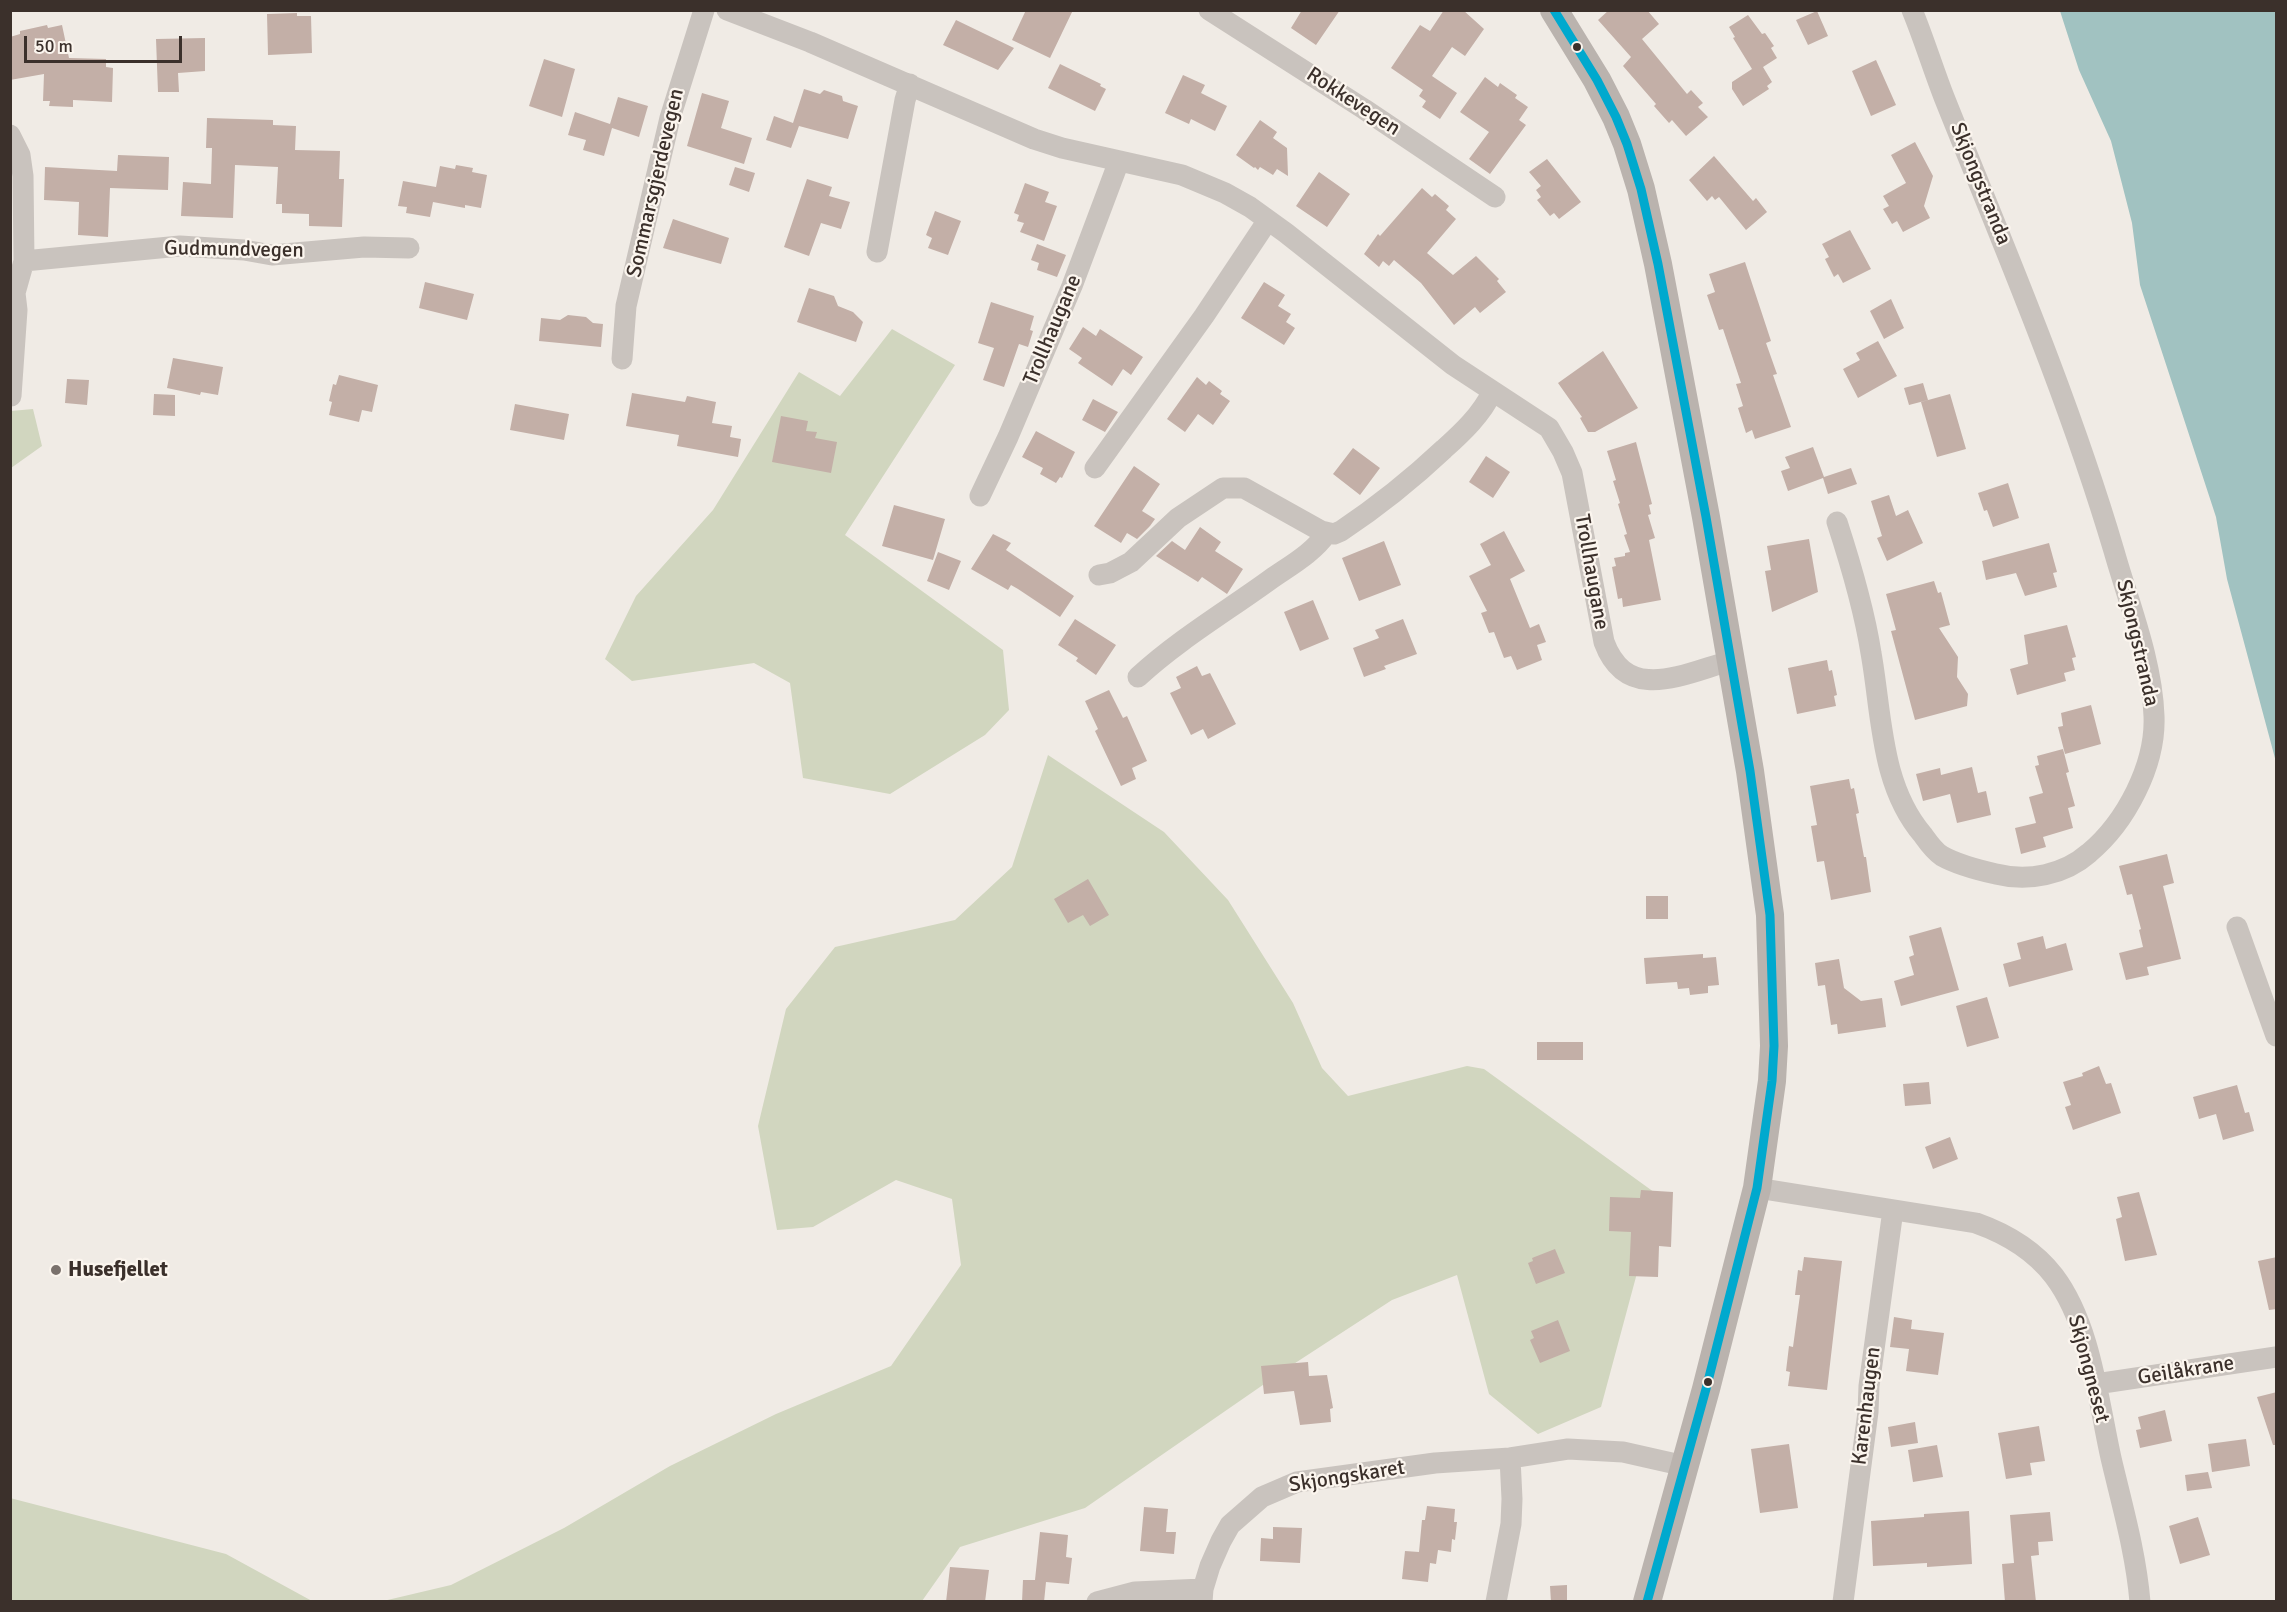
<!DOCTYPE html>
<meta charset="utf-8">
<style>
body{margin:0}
#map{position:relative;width:2287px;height:1612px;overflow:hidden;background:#f0ebe5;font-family:Signika,sans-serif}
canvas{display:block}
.frame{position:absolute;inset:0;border:12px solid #3b302b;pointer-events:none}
.scale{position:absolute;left:24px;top:36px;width:158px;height:27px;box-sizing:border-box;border:3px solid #3b302b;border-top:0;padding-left:8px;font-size:18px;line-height:21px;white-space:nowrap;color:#3b302b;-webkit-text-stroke:4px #fbf5ee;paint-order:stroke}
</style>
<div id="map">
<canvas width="2287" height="1612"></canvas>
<div class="frame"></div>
<div class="scale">50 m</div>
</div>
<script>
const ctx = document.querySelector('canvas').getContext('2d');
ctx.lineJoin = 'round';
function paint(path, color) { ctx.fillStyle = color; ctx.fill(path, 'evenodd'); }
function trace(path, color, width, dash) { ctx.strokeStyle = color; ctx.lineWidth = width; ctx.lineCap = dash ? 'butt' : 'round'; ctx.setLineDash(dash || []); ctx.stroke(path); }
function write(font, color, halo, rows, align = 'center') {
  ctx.font = font + ' Signika,sans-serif'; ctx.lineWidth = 4.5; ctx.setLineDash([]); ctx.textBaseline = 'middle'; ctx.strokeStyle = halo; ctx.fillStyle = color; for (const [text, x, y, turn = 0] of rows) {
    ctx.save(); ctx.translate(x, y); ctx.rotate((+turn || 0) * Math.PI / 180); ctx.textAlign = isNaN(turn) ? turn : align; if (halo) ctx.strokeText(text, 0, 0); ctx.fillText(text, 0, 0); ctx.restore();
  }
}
paint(new Path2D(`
 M892,329L955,365L845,535L1003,650L1009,710L985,735L890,794L803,778L790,683L754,663L632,681L605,659L636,596L713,510L799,372L840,396Z
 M33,409L42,446L11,468V411Z
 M1048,755L1164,832L1228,900L1293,1003L1322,1068L1348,1096L1467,1066L1484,1069L1658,1195L1601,1407L1538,1434L1489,1394L1457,1275L1392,1300L1286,1369L1085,1508L960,1547L922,1601L379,1602L451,1585L564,1528L670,1466L776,1414L891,1366L961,1265L952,1199L896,1180L813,1227L777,1230L758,1126L786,1009L835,947L955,920L1012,867Z
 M10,1498L226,1554L312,1601H11Z`), '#d1d6bf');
paint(new Path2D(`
 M2060,11H2276V762L2227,579L2216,517L2140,285L2132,223L2111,141L2079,70Z`), '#a1c2c1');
paint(new Path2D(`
 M1026,10H1073L1050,58L1012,40Z
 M1302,10H1340L1316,45L1291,28Z
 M1444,10H1463L1484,29L1465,56L1452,47L1432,76L1457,93L1440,119L1422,107L1426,101L1419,96L1423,90L1391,68L1420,25L1430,31Z
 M1609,10H1647L1659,24L1642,39L1687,94L1691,90L1703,103L1698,107L1708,117L1686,136L1672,120L1669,123L1654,106L1656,104L1623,66L1631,57L1598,20Z
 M1817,11L1828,36L1808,45L1796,20Z
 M297,13V16H311L312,53L268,55L267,14Z
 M1748,15L1762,34L1765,33L1774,46L1771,48L1777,58L1763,67L1772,82L1767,86L1769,89L1743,106L1732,89V82L1752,69L1733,38L1735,37L1729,27Z
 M956,20L1014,48L998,70L943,45Z
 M47,25L48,28L62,25L69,58L106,59V67L113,68L112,102L73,100V107L49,106L50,101H43L44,74L10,80V37L20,34V31Z
 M205,38V71L178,73L179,92H158L156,39Z
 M544,59L575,69L562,117L529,106Z
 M1876,60L1896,105L1871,116L1852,71Z
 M1060,64L1101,84L1100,86L1106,89L1095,111L1048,88Z
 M1183,75L1205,85L1201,93L1227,106L1215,131L1191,119L1189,124L1165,113Z
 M1485,77L1498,87L1500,83L1517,95L1515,98L1528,107L1519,120L1526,125L1490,174L1469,159L1489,132L1460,112Z
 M804,89L820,94L824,90L842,96L843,101L858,106L848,139L799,126L791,148L766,140L774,116L793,123Z
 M702,93L729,101L721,128L752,138L744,164L687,146Z
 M618,97L648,106L639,137L612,128L604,156L583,150L586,140L568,135L575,112L610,124Z
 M207,118L273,120V125L296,126L295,150L340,151L339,179H344L342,227L309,226V214L282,213V204H276L278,167L235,165L233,218L181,216L183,182L211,184L212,148H206Z
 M1260,120L1277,132L1273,138L1287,148L1288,176L1277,169L1273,175L1260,167L1258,170L1255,167L1254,168L1236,155Z
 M1915,142L1933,176L1924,206L1930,218L1903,232L1897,221L1892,224L1883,209L1889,206L1883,196L1906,183L1891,155Z
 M118,155L169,157L168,190L110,188L108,237L78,235L79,202L44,200L45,167L117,171Z
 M1714,156L1753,201L1756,198L1767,212L1746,230L1719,197L1715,200L1712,196L1707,201L1689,180Z
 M1547,159L1581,202L1559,219L1554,213L1550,216L1537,200L1541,197L1536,190L1541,186L1529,172Z
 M456,165L473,168L472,172L487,175L481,208L465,205V208L433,202L430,217L406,213L407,207L398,206L403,181L436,187L440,166L455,169Z
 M735,167L755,173L749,192L729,185Z
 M1319,172L1350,194L1327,227L1296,206Z
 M807,179L832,187L829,196L850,202L841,229L821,223L809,256L784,247Z
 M1025,183L1049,192L1045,202L1057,206L1044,241L1020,232L1024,223L1017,221L1019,215L1014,213Z
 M1422,188L1432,197L1435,194L1449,206L1446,210L1456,219L1427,253L1453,275L1476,256L1499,279L1497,281L1506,292L1480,313L1475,307L1454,325L1421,283L1394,260L1389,266L1383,261L1379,267L1364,254L1378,234L1380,236Z
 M935,211L961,221L948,255L928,248L932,238L926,235Z
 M673,219L729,238L721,264L663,248Z
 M1850,230L1871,269L1843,283L1838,274L1834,277L1825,259L1829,257L1822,244Z
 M1037,244L1066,255L1057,277L1037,270L1039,263L1031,260Z
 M1745,262L1771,341L1766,343L1777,374L1773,375L1791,427L1755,439L1752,430L1746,433L1738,408L1743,406L1736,384L1741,383L1723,329L1719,330L1707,295L1715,292L1709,274Z
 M425,282L474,294L467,320L419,308Z
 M1264,282L1285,295L1278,306L1291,314L1286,322L1295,328L1284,345L1241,318Z
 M809,288L834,296L838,306L853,312L863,322L856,342L797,322Z
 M1891,299L1904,328L1884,339L1870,311Z
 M991,302L1034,316L1030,330L1033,331L1028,347L1019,344L1004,387L983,380L994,348L978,343Z
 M568,315L586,317L593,323L603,324L601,347L539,341L541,318L560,320Z
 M1083,327L1096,336L1100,329L1143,357L1131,375L1123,369L1112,386L1078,363L1082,358L1069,349Z
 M1878,341L1897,376L1858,398L1843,369L1860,360L1856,353Z
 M1603,351L1638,408L1595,432H1588L1580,418L1582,417L1558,383Z
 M173,358L223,367L218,395L201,392L200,395L167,388Z
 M339,375L378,385L372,412L362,410L359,422L329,415L332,402L329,401L333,384L336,385Z
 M1197,377L1206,385L1209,381L1222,391L1220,394L1230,401L1213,425L1198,414L1185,432L1167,419Z
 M67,379L89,380L87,405L65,403Z
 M1923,383L1928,400L1909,405L1904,388Z
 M632,393L685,402L687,396L716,402L712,423L732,426L730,437L741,439L738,457L677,446L679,435L626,426Z
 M154,394L175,395V416L153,415Z
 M1950,394L1966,449L1937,457L1921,402Z
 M1093,399L1118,412L1105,432L1082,420Z
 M515,404L569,414L564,440L510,430Z
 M781,416L808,421L806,431L817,432L815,438L837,442L831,473L772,462Z
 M1036,431L1075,452L1062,478L1060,477L1056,483L1040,474L1043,468L1022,457Z
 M1636,442L1652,504L1649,505L1651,514L1648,515L1655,538L1649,540L1661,600L1623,607L1622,598L1618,599L1612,567L1616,566L1614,558L1625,556V553L1630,552L1624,535L1627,534L1618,504L1620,503L1613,481L1616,480L1607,451Z
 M1813,447L1824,477L1851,468L1857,484L1828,494L1823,478L1788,491L1781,471L1790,468L1785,457Z
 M1353,448L1380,468L1360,495L1333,474Z
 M1486,456L1510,472L1493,498L1469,482Z
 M1134,466L1160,484L1142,511L1155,519L1150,526L1137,539L1127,533L1121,543L1094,526Z
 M2008,483L2019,518L1993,527L1987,510L1984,511L1978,493Z
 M1889,495L1896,516L1908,510L1923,543L1887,561L1877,538L1882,536L1871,501Z
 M894,505L945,519L933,560L882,546Z
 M1200,527L1221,542L1215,551L1243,569L1227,594L1202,577L1198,582L1156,556L1172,541L1185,550Z
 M1504,531L1525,571L1510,579L1530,628L1539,624L1546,642L1537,645L1542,660L1517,670L1511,656L1504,658L1494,632L1489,633L1481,613L1487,611L1469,576L1491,565L1480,544Z
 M993,534L1011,543L1006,550L1074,596L1060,617L1018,589L1011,585L1008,590L971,569Z
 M1809,539L1818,592L1772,612L1765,571L1771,570L1767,546Z
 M1384,541L1401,585L1359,601L1342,558Z
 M2049,543L2057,572L2053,573L2057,587L2025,596L2016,573L1986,580L1982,561Z
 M938,552L961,561L949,590L927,581Z
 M1934,581L1938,593L1941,592L1950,625L1939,628L1958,657L1957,677L1968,694L1967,706L1915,720L1891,631L1896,630L1886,594Z
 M1313,600L1329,639L1300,651L1284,612Z
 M1075,619L1116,645L1096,675L1076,661L1078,658L1058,645Z
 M1403,619L1417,654L1384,666L1386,669L1364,677L1353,648L1379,638L1375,630Z
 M2067,625L2076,657L2072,658L2075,670L2064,673L2066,681L2017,695L2010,669L2028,664L2024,635Z
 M1827,660L1829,671L1832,670L1837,695L1834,696L1836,706L1797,714L1788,668Z
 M1197,666L1202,676L1210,673L1236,724L1208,739L1203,729L1191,735L1170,693L1181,688L1176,677Z
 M1109,690L1123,718L1127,716L1147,761L1132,768L1136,779L1121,786L1095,731L1098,729L1085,701Z
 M2091,705L2101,744L2065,754L2058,727L2063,726L2061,713Z
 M2063,749L2069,772L2066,773L2075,806L2068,808L2073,828L2043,837L2046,847L2021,854L2015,828L2036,823L2029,797L2043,793L2035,766L2039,765L2037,756Z
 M1972,767L1978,793L1986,791L1991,815L1957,823L1950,794L1923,801L1916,774L1940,768L1941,775Z
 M1849,779L1851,789L1854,788L1859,813L1856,814L1864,857H1866L1871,892L1831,900L1824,861L1817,862L1811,826L1817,825L1810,786Z
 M2167,854L2174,883L2163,886L2181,959L2147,967L2149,975L2126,980L2119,953L2143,947L2139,930L2141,929L2132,894L2127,895L2119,866Z
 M1088,879L1109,915L1090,926L1083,915L1068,923L1054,899Z
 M1646,896H1668V919H1646Z
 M1941,927L1959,990L1901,1006L1894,981L1914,975L1909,957L1914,955L1909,936Z
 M2043,936L2046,949L2066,943L2073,970L2009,987L2003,964L2021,959L2017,943Z
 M1703,954V958L1716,957L1719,985L1708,986V993L1690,995L1689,988L1678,989L1677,982L1646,984L1644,958Z
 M1839,959L1844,988L1861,1001L1882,998L1886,1027L1838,1034L1837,1024L1831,1025L1825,985L1818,986L1815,963Z
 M1987,997L1999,1038L1967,1047L1956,1006Z
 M1537,1042H1583V1060H1537Z
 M2099,1066L2106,1084L2111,1083L2121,1113L2073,1130L2065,1107L2071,1105L2063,1082L2083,1076L2082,1073Z
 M1929,1082L1931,1104L1905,1106L1903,1084Z
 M2237,1085L2245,1113L2249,1112L2254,1131L2223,1140L2216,1114L2199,1119L2193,1097Z
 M1950,1137L1958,1159L1933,1169L1925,1147Z
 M1641,1190L1673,1192L1671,1247L1659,1246L1658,1277L1629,1276L1631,1232L1609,1231L1610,1197L1640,1198Z
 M2139,1192L2157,1255L2125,1261L2116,1219L2122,1217L2117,1197Z
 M1555,1249L1565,1273L1536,1284L1528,1263L1533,1261L1532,1258Z
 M1804,1257L1842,1261L1827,1390L1788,1386L1790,1372L1786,1371L1789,1346L1793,1347L1800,1295H1795L1798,1270L1802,1271Z
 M2277,1257V1309L2269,1310L2258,1261Z
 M1894,1317L1912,1320L1911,1329L1944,1333L1938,1375L1906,1371L1909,1349L1890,1347Z
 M1558,1320L1570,1351L1540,1363L1530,1340L1534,1338L1531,1331Z
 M1308,1362L1309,1376L1327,1375L1333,1408L1330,1409L1331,1422L1300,1425L1294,1391L1264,1394L1261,1366Z
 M2277,1392V1445H2273L2257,1397Z
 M2165,1410L2172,1441L2140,1448L2136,1430L2141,1429L2138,1417Z
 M1915,1422L1918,1443L1891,1447L1888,1427Z
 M2039,1426L2045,1461L2030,1463L2032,1475L2006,1479L1998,1433Z
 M2246,1439L2250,1466L2212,1472L2208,1444Z
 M1789,1444L1798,1508L1760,1513L1751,1449Z
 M1937,1445L1943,1477L1913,1482L1908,1450Z
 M2208,1472L2212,1488L2187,1491L2185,1475Z
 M1427,1506L1455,1509L1454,1522H1457L1455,1540L1452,1539L1451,1552L1438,1550L1436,1564L1430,1563L1428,1582L1402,1579L1405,1551L1419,1552L1422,1520H1425Z
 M1144,1507L1168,1509L1166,1532H1176L1174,1554L1140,1551Z
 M1969,1511L1972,1564L1927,1567V1563L1873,1566L1871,1521L1924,1517V1514Z
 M2050,1512L2053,1541L2038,1542L2039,1555L2031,1556L2036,1602H2005L2002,1564L2014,1563L2010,1515Z
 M2198,1517L2210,1555L2180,1564L2169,1526Z
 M1273,1527L1302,1528L1300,1563L1260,1561L1261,1538L1273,1539Z
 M1040,1532L1068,1535L1066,1557L1072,1558L1069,1584L1046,1582L1044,1602H1022L1023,1580H1035Z
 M950,1567L989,1570L985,1602H946Z
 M1567,1585V1602H1551L1550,1586Z`), '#c3afa7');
trace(new Path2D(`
 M727,10L810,42L1034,139L1062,148L1182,175L1225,193L1250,207L1286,233L1453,365L1549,428L1563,452L1572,473L1604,642C1627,704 1683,674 1730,661
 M1209,10L1364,109L1495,197
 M10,135L20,155L23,176L24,261L15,293L17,310L11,396
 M877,252L905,100L910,84
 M24,261L180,246L244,250L272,255L364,247L409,248
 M622,359L626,306L670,118L704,10
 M1095,468L1204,316L1268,220
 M980,496L1008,437L1072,286L1119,161
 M1837,522C1851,565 1864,608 1871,653C1882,714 1880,785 1923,835C1928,842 1934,851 1942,856C1958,865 1978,870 1996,874C2028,882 2064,875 2089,853C2126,822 2156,765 2154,716C2152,660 2129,604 2114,551C2068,396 2004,247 1944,97C1933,69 1924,39 1912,10
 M1099,575L1110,573L1131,562L1178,518L1223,488H1244L1321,531L1334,534L1341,531C1380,505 1410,481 1444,449C1462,433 1482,414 1492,392
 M1138,677C1178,640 1227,611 1271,579C1291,565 1313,553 1327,533
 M2237,927L2276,1036
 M1757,1188L1976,1223C2007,1234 2034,1250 2054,1276C2091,1325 2098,1400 2111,1458C2122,1505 2136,1553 2140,1602
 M2096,1384L2276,1357
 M1097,1602L1135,1592L1203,1589
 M1202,1602L1203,1589L1210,1566L1221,1541L1230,1525L1262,1497L1297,1482L1435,1463L1510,1458L1568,1449L1623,1452L1685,1466
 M1496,1602L1511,1524L1512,1499L1510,1458
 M1843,1602L1868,1412L1869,1386L1893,1210`), '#c9c3be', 21);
trace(new Path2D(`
 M1554,10L1597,80L1616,117L1627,144L1641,189L1658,264L1706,517L1750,771L1770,915L1774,1046L1772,1081L1757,1188L1706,1389L1647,1602`), '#bab3ae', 28);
trace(new Path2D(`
 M1554,10L1597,80L1616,117L1627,144L1641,189L1658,264L1706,517L1750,771L1770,915L1774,1046L1772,1081L1757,1188L1706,1389L1647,1602`), '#00a9ce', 9);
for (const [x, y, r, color] of [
 [1577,47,5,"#3b302b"],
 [56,1270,6,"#7a716c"],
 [1708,1382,5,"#3b302b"]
]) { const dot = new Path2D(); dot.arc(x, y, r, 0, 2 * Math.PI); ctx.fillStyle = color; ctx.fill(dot); trace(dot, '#fbf5ee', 2); }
write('21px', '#3b302b', '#fbf5ee', [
 ["Rokkevegen",1353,102,33],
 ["Sommarsgjerdevegen",656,183,-77],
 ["Skjongstranda",1980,184,68],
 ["Gudmundvegen",234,250,1],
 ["Trollhaugane",1053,330,-67],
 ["Trollhaugane",1591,572,80],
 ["Skjongstranda",2137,643,77],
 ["Skjongneset",2088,1369,75],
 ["Geilåkrane",2186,1371,-9],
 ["Karenhaugen",1867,1406,-83],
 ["Skjongskaret",1347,1477,-9]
]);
write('bold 21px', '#3b302b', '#fbf5ee', [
 ["Husefjellet",68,1270]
], 'left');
</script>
